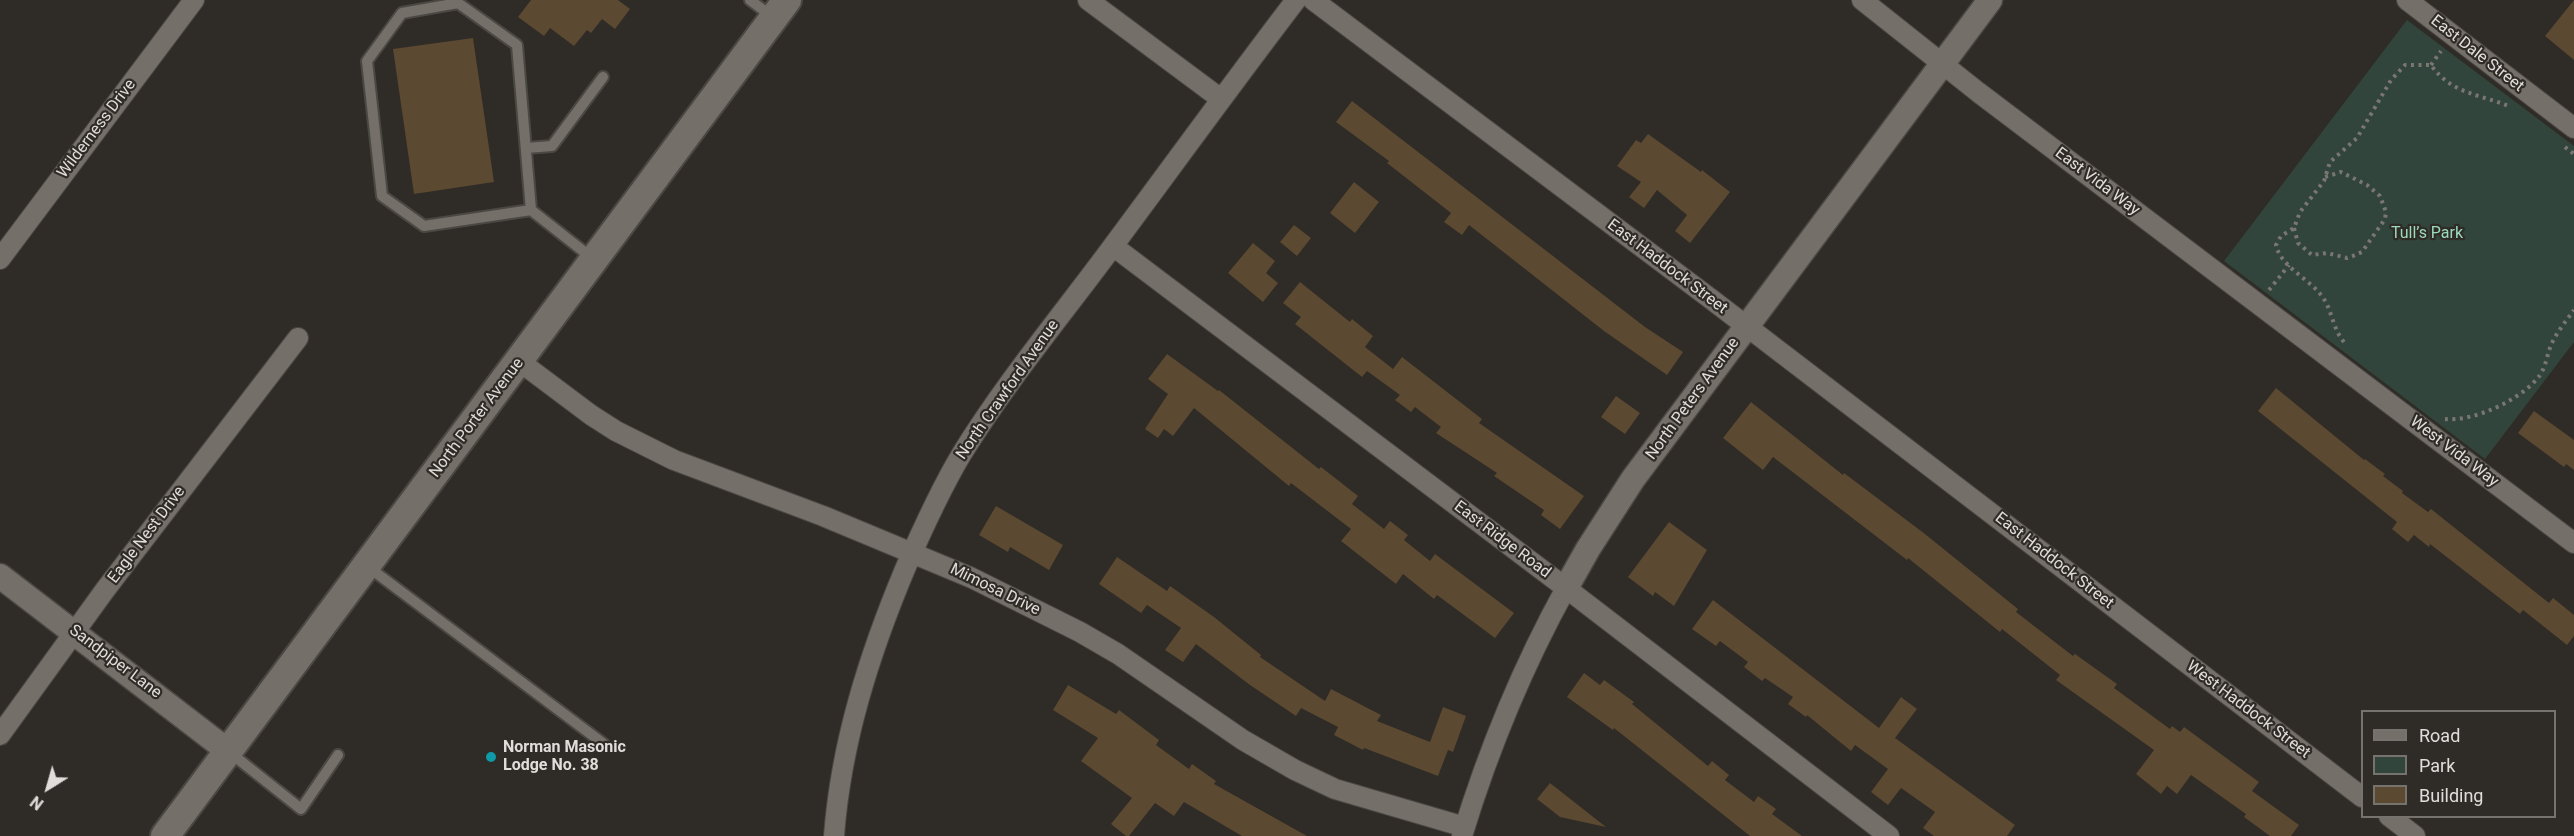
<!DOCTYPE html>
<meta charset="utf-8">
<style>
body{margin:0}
#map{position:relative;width:2574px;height:836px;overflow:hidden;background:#2f2b26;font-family:Roboto,sans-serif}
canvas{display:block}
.legend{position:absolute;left:2361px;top:710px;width:195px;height:108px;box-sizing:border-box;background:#2f2b26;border:2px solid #76726e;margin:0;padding:8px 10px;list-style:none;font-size:18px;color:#e0ddda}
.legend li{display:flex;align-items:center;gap:12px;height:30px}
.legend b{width:30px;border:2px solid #76726e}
.north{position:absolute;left:18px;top:758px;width:60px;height:60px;-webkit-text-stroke:4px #2f2b26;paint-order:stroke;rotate:217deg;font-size:16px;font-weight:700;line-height:24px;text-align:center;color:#e0ddda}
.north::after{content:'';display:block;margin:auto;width:21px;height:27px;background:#e0ddda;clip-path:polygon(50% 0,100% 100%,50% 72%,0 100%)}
</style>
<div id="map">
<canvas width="2574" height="836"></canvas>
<ul class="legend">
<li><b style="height:8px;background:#746f69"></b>Road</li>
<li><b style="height:16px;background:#31453c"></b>Park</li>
<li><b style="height:16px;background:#5b4931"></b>Building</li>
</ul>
<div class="north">N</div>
</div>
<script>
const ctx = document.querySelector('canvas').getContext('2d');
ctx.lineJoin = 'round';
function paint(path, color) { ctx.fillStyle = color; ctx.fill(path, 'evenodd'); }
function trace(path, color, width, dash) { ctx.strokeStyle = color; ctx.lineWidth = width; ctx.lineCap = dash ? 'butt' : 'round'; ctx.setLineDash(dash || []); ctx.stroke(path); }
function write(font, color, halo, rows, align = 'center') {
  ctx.font = font + ' Roboto,sans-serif'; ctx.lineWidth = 4.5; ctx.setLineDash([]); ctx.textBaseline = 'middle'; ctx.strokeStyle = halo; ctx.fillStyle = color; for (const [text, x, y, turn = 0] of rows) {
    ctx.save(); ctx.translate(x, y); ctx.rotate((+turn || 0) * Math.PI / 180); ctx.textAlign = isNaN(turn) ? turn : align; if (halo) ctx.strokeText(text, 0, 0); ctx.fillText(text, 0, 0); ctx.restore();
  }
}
paint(new Path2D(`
 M2407,20L2574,146V342L2485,459L2224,261Z`), '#31453c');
paint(new Path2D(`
 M531,0H618L630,9L615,29L602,19L591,33L587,30L574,46L550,28L544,36L518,17Z
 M2574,0V60L2545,36Z
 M473,38L494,182L414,194L393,49Z
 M1352,101L1645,327L1683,352L1667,375L1604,331L1469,225L1462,235L1444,222L1451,213L1387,163L1389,161L1336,122Z
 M1648,134L1701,172L1702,170L1730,192L1690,243L1675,231L1687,215L1657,190L1644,208L1629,197L1641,182L1617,166L1636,140L1641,143Z
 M1354,182L1379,202L1355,233L1330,213Z
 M1294,225L1311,238L1297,256L1280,242Z
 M1253,243L1275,261L1266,273L1278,283L1263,302L1228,273Z
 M1300,282L1350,322L1352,319L1373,336L1365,347L1393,369L1402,357L1482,419L1479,423L1584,496L1560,529L1541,515L1544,510L1494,476L1497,473L1436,433L1441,427L1415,407L1411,412L1395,400L1400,395L1367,371L1362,377L1295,324L1301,317L1283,303Z
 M1167,354L1218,391L1219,390L1319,469L1321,467L1358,496L1352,504L1384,529L1390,521L1408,535L1404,540L1430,561L1435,554L1514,613L1495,638L1437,595L1434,599L1403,574L1396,584L1341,541L1351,529L1291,483L1289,486L1194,408L1173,436L1164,429L1158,438L1145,429L1168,394L1148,379Z
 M2276,388L2364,460L2365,459L2385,474L2383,476L2403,491L2402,493L2428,512L2431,509L2549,603L2553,598L2574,615V636L2567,645L2523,610L2520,614L2430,544L2429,547L2414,535L2408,542L2392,529L2397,522L2258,411Z
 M1616,396L1640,413L1625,434L1601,417Z
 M1751,402L1843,475L1844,473L1925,534L2018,609L2016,612L2073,656L2075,654L2117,684L2114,688L2170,729L2172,726L2180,732L2184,727L2259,782L2252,791L2299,825L2291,836H2270L2244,817L2246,814L2191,775L2177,794L2167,786L2161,794L2136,774L2154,750L2056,680L2060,675L2002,629L2000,632L1908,558L1907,560L1773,457L1763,470L1723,438Z
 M2534,411L2574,440V470L2566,464L2564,467L2518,433Z
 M996,506L1063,545L1049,570L1010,547L1008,552L979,535Z
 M1669,522L1707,550L1674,606L1655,592L1653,596L1628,577Z
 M1117,557L1167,591L1170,586L1214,617L1261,655L1260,657L1325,701L1331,689L1381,715L1377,721L1430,742L1443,707L1466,716L1453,752L1448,750L1438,776L1364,748L1363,750L1334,735L1338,727L1301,708L1296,716L1250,685L1196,644L1183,662L1165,650L1181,628L1147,605L1141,613L1099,584Z
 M1713,600L1879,728L1901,697L1917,709L1895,738L2015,825L2007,836H1934L1923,828L1935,812L1901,788L1888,805L1871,792L1888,769L1855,745L1851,751L1807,715L1806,717L1788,704L1793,697L1765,678L1762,681L1744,667L1748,662L1720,641L1716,646L1692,629Z
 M1584,673L1600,685L1604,680L1634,702L1632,704L1708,766L1712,761L1729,775L1725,780L1754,802L1758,796L1776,809L1772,814L1802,836H1750L1614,728L1613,730L1567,697Z
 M1068,685L1116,714L1119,710L1159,740L1156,745L1189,769L1192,764L1216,781L1214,784L1307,836H1242L1184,802L1174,816L1155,803L1129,836H1126L1111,824L1132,798L1081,761L1098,738L1053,710Z
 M1550,783L1606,827L1560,817L1537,799Z`), '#5b4931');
const service = new Path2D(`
 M750,0L774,18
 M526,148L552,146L603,77
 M531,210L424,226L382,196L367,61L402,13L458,3L517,45L531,210L592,258
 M367,566L604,744
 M228,751L301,809L338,755`);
const minor = new Path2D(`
 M1088,0L1221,99
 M1313,0L1711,299L2362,797
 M1862,0L1978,92L2574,543
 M2407,0L2574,128
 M1113,246L1566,588L1889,836
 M0,259L194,0
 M519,361L591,415L616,431L674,460L823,516L972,578L1080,632L1118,654L1243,740L1295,770L1335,789L1465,827
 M0,735L105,590L298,338
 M2389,816L2415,836
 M834,836C841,743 869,655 905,569C922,530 939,492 961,455C1006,382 1062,315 1113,246C1174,164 1234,81 1296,0
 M1462,836C1488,751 1523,666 1566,588`);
const tertiary = new Path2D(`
 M0,576L228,751
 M1566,588L1588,549L1633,479L1990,0`);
const secondary = new Path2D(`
 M165,836L787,0`);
trace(service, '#4b4844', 14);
trace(minor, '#4b4844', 22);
trace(tertiary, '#4b4844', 27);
trace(secondary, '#4b4844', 32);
trace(new Path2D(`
 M2431,65L2441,51
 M2565,147L2574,154
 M2294,228L2298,243L2312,255L2327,253L2347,258L2353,256L2362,252L2385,219L2386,212L2380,196L2367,185L2341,172L2325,177
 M2269,290L2289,265
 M2344,342C2332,328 2332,308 2321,295C2308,278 2281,267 2276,245L2281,236L2294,228L2300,212L2324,181L2330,162L2357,138L2391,80L2405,65H2431C2452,95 2481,94 2511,107
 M2445,419C2474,422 2523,399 2540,375C2546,366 2547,355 2551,345C2557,332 2566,321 2574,310`), '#7a7672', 4, [3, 4.5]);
trace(service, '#746f69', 10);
trace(minor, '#746f69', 20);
trace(tertiary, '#746f69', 24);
trace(secondary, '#746f69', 28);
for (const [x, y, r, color] of [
 [491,757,6,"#0f9aa8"]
]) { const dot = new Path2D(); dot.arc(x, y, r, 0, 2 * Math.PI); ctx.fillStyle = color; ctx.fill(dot); trace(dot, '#2f2b26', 2); }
write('16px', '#e0ddda', '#2f2b26', [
 ["East Dale Street",2477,54,38],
 ["Wilderness Drive",97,129,-53],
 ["East Vida Way",2097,182,37],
 ["East Haddock Street",1667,267,37],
 ["North Crawford Avenue",1008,390,-55],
 ["North Peters Avenue",1693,399,-54],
 ["North Porter Avenue",477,418,-53],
 ["West Vida Way",2454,452,37],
 ["Eagle Nest Drive",147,535,-53],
 ["East Ridge Road",1502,540,37],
 ["East Haddock Street",2054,561,38],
 ["Mimosa Drive",995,590,26],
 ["Sandpiper Lane",115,662,37],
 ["West Haddock Street",2248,710,37]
]);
write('16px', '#9cdabd', '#2f2b26', [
 ["Tull’s Park",2427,234]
]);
write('bold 16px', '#e0ddda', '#2f2b26', [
 ["Norman Masonic",503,748],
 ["Lodge No. 38",503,766]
], 'left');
</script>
